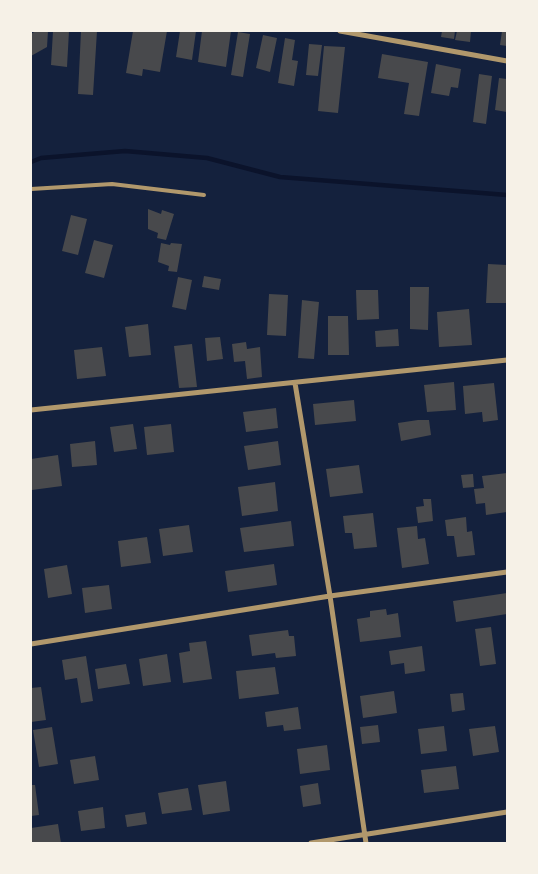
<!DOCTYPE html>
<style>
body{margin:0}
#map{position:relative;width:538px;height:874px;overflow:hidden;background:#14213d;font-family:"Archivo Narrow",sans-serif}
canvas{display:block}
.frame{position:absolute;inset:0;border:32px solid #f6f1e7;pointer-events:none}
</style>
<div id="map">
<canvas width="538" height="874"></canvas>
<div class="frame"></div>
</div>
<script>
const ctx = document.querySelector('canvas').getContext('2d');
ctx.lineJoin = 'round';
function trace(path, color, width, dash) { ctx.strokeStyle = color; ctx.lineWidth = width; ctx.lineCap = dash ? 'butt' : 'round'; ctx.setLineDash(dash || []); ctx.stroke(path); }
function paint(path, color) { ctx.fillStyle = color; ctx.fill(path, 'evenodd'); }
trace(new Path2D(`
 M31,162L41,158L125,151L207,158L280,177L507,195`), '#0b132b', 4.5);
paint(new Path2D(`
 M36,31H48L47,47L31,56V34Z
 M53,31H69L67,67L51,65Z
 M81,31H97L93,95L78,94Z
 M133,31H167L160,72L143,69L142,76L126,73Z
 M180,31H196L192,60L176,57Z
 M202,31H231L226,67L198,62Z
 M442,31H455L454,39L441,37Z
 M457,31H471L470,42L455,40Z
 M502,31H507V46L500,45Z
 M238,32L250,34L243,77L231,75Z
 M263,35L277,38L270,72L256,68Z
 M285,38L295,40L292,60L298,61L294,86L278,83Z
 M309,44L322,45L318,76L306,75Z
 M324,46L345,47L338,113L318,111Z
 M382,54L428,62L419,116L404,114L409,83L378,78Z
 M436,64L461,69L458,88L451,87L449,96L431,93Z
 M479,74L492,76L486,124L473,122Z
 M499,78L507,79V112L495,110Z
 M148,209L161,214L162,210L174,214L166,240L157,238L158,233L148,229Z
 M71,215L87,219L78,255L62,251Z
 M94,240L113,245L104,278L85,273Z
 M161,243L170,245L171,243L182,244L177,272L168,271L169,266L158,262Z
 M488,264L507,265V303H486Z
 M204,276L221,279L219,290L202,287Z
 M178,277L192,280L186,310L172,307Z
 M410,287H429L428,330L410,329Z
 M356,290H378L379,319L357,320Z
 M269,294L288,295L286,336L267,335Z
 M302,300L319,302L314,359L298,358Z
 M469,309L472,345L439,347L437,312Z
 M328,316H348L349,355H328Z
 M148,324L151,355L129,357L125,327Z
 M398,329L399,346L376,347L375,331Z
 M220,337L223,359L207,361L205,338Z
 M246,342L247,349L260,347L262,377L247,379L245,361L234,362L232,344Z
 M192,344L197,387L179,388L174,346Z
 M102,347L106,376L77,379L74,350Z
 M454,382L456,410L427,412L424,385Z
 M494,383L498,420L483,422L482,412L465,414L463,386Z
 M354,400L356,421L315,425L313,404Z
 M276,408L278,428L246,432L243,412Z
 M418,420H429L431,435L401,441L398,423Z
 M133,424L137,449L114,452L110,427Z
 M171,424L174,452L147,455L144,427Z
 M95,441L97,465L72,467L70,444Z
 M278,441L281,465L248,470L244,446Z
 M58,455L62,486L32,490L31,459Z
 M359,465L363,493L330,497L326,469Z
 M507,473V512L486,515L485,503L476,504L474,489L484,488L482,476Z
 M473,474L474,487L463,488L461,475Z
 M275,482L278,511L242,516L238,487Z
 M423,499H431L433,521L418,523L416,507L424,506Z
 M373,513L377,547L354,549L352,533H345L343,516Z
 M466,517L467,532L472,531L475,555L457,557L454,536H447L445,520Z
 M291,521L294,546L244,552L240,528Z
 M189,525L193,552L163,556L159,529Z
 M417,526L418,539L425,538L429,564L402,568L397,528Z
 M147,537L151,563L121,567L118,541Z
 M274,564L277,585L228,592L225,571Z
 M67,565L72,594L48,598L44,569Z
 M109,585L112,609L85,613L82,588Z
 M507,593V614L456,622L453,601Z
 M386,609L387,615L398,613L401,637L360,642L357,619L370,617V611Z
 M491,627L496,664L480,666L475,629Z
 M288,630L289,636H294L296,656L276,658L275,653L252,656L249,635Z
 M206,641L212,679L183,683L179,653L190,651L189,643Z
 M422,646L425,671L405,674L404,663L391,665L389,651Z
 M167,654L171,682L143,686L139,659Z
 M86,656L93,701L81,703L77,678L65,680L62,660Z
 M126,664L130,684L98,689L95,669Z
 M275,667L279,694L239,699L236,671Z
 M41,687L46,720L31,722V688Z
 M394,691L397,713L363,718L360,696Z
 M463,693L465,710L452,712L450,694Z
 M298,707L301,729L284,731L283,725L267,727L265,712Z
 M378,725L380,742L362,744L360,727Z
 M444,726L447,751L421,754L418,729Z
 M495,726L499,752L473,756L469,729Z
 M52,727L58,764L39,767L33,730Z
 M327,745L330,770L300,774L297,749Z
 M95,756L99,780L74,784L70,760Z
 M456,766L459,789L424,793L421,770Z
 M226,781L230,811L203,815L198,785Z
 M318,783L321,804L303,807L300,786Z
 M31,785H35L39,815L31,816Z
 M188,788L192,810L162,814L158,793Z
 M103,807L105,828L81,831L78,811Z
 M145,812L147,824L127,827L125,815Z
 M58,824L61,843H31V828Z`), '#48494c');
trace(new Path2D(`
 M31,189L112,184L204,195`), '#b1986c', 4);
trace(new Path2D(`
 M340,31L507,61
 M295,383L330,596L366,843
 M31,410L507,360
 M31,644L330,596L507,572
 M311,843L507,812`), '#b1986c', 5);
</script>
